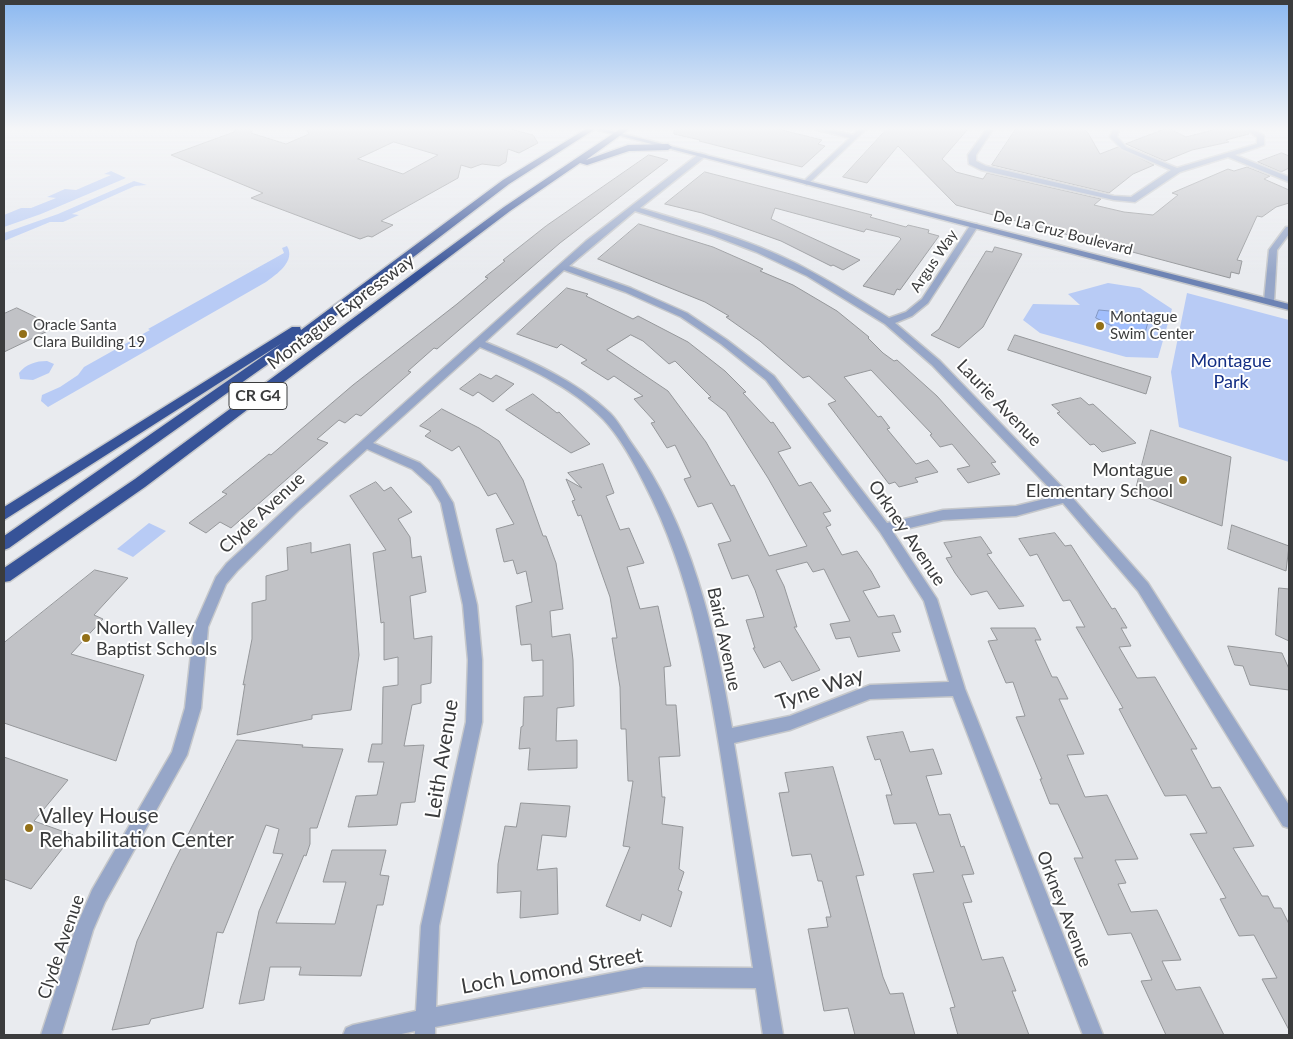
<!DOCTYPE html>
<style>
body{margin:0}
#map{position:relative;width:1293px;height:1039px;overflow:hidden;background:#e9ebef;font-family:Lato,sans-serif}
canvas{display:block}
.frame{position:absolute;inset:0;border:5px solid #3b3c3d;pointer-events:none}
</style>
<div id="map">
<canvas width="1293" height="1039"></canvas>
<div class="frame"></div>
</div>
<script>
const ctx = document.querySelector('canvas').getContext('2d');
ctx.lineJoin = 'round';
function paint(path, color) { ctx.fillStyle = color; ctx.fill(path, 'evenodd'); }
function trace(path, color, width, dash) { ctx.strokeStyle = color; ctx.lineWidth = width; ctx.lineCap = dash ? 'butt' : 'round'; ctx.setLineDash(dash || []); ctx.stroke(path); }
function write(font, color, halo, rows, align = 'center') {
  ctx.font = font + ' Lato,sans-serif'; ctx.lineWidth = 4; ctx.setLineDash([]); ctx.textBaseline = 'middle'; ctx.strokeStyle = halo; ctx.fillStyle = color; for (const [text, x, y, turn = 0] of rows) {
    ctx.save(); ctx.translate(x, y); ctx.rotate((+turn || 0) * Math.PI / 180); ctx.textAlign = isNaN(turn) ? turn : align; if (halo) ctx.strokeText(text, 0, 0); ctx.fillText(text, 0, 0); ctx.restore();
  }
}
paint(new Path2D(`
 M111,171L126,178L41,214L4,227V215L21,208H31L56,198L47,197L65,189L76,190L111,175L104,174Z
 M134,181L147,185L135,186L72,214L79,215L63,222H50L4,241V233L58,214Z
 M287,246C296,261 277,274 266,282L48,407L41,401L42,395L60,387L78,375L84,367L150,330L148,329L284,253L282,248Z
 M1108,283L1140,288L1172,309L1158,358L1126,357L1040,333L1023,320L1033,304L1080,305L1068,294Z
 M1187,293L1289,320V462L1179,427L1171,372Z
 M47,361L54,364L49,373L33,380L20,379L19,373C26,364 36,361 47,361Z
 M149,523L166,531L133,557L117,549Z`), '#b8cbf5');
const water = new Path2D(`
 M1099,310L1120,312L1148,322L1145,333L1124,332L1096,318Z`);
paint(water, '#a1befc');
trace(water, '#8297c3', 1);
const building = new Path2D(`
 M236,129H253L251,133L286,144L309,134L306,129H510L533,135L538,143L519,153L508,149L506,162L499,166L482,164L471,168L461,165L458,178L381,221L393,225L372,237L368,236L360,239L251,198L263,193L171,155L234,132ZM394,142L438,155L403,174L358,159Z
 M675,129H778L822,140L818,144L825,146L802,167L699,141L700,140L674,134Z
 M887,129H968L942,159L956,172L983,179L987,173L1101,199L1094,205L1124,212L1153,215L1178,195L1172,193L1228,169L1234,171L1247,167L1270,176L1264,179L1289,190V203L1276,207L1262,217L1257,216L1237,260L1242,261L1239,274L1231,272L1230,278L956,205L898,146L867,183L843,177Z
 M1016,129H1084L1088,133L1100,154L1118,147L1154,165L1133,174L1109,193L992,165Z
 M1165,129H1170L1186,137L1217,129H1243L1249,134L1226,140L1229,142L1192,150L1165,161L1126,144Z
 M1282,153L1289,156V168L1281,172L1258,162Z
 M649,155L668,160L560,243L437,349L434,348L408,371L411,372L361,416L356,414L345,423L339,420L317,439L328,443L231,528L220,522L206,533L189,523L227,494L222,492L269,454L271,455L353,385L457,304L488,278L485,277L505,261L503,260L546,226Z
 M705,172L872,215L870,217L906,227L908,225L929,230L928,233L939,236L900,290L897,289L894,295L863,286L901,239L899,237L866,229L864,232L775,208L771,219L860,260L843,270L833,265L831,266L781,241L702,213L665,204Z
 M639,224L713,247L763,269L760,271L793,285L837,311L869,337L868,338L883,353L894,361L897,360L937,396L996,462L991,463L1000,474L968,483L957,469L970,466L952,444L940,447L930,435L932,434L871,370L844,377L878,417L881,416L890,428L887,429L916,464L928,460L938,472L915,478L918,482L899,487L895,482L889,484L828,404L836,401L809,376L803,378L760,341L726,317L729,316L705,302L598,259Z
 M995,247L1022,254L983,327L959,348L931,335L939,329L986,251L992,252Z
 M567,288L588,294L586,296L633,319L638,316L688,342L725,371L746,392L743,393L771,423L773,422L791,448L778,452L799,486L811,482L831,511L823,513L831,525L826,527L842,555L857,551L871,571L880,587L863,591L878,617L894,615L901,632L892,633L900,651L858,657L850,637L836,639L830,624L850,621L824,569L813,572L807,562L776,570L784,586L797,627H794L820,670L792,681L780,661L764,668L753,648H755L746,620L764,617L755,590L748,575L732,579L718,544L731,541L712,503L698,507L684,479L691,477L675,445L667,448L651,423L655,422L634,399L643,396L614,376L608,380L581,363L587,360L561,344L557,348L517,334ZM631,335L643,341L669,364L675,361L711,397L708,398L726,412L768,478L807,546L769,556L734,485L731,486L706,442L668,391L607,350Z
 M17,308L56,327L4,352V314Z
 M1015,335L1151,377L1146,394L1008,350Z
 M480,374L491,379L496,375L514,384L493,402L478,392L473,396L460,389Z
 M533,394L557,413L559,412L590,444L571,453L506,410Z
 M1081,398L1089,405L1093,404L1136,443L1102,452L1094,444L1090,445L1057,413L1060,412L1052,405Z
 M442,409L479,428L499,441L523,480L543,536H546L556,563L563,609L550,611L552,637L570,634L573,660L574,706L557,708L556,741L577,740V768L528,770L530,748L519,749L521,727L523,726L524,697L543,696V660L532,661L531,644L521,645L516,606L532,602L526,571L517,574L513,560L504,562L496,529L514,524L496,493L488,496L459,446L452,451L425,436L431,431L420,426Z
 M1151,430L1231,457L1222,526L1135,493Z
 M603,464L614,493L606,496L620,530L629,528L644,563L627,567L640,609L658,606L671,666L664,667L666,705H676L680,756L659,757L662,797H665L662,824L683,827L679,869L684,872L678,890L682,892L671,927L642,914L640,921L606,906L630,847L623,846L633,781H628L626,729H621L620,687L612,638H617L610,597L581,515L578,516L572,501L575,500L566,479L582,488L568,473Z
 M376,482L384,491L391,487L412,512L398,519L410,537L412,558L421,556L426,592L410,596L414,639L432,636L431,683L421,685V703L412,705L404,746L424,745L415,802L401,803L397,825L348,827L356,796L377,795L384,762H368L372,744H382L383,687L398,685V657L384,660V622L381,623L373,553L386,550L350,496Z
 M1232,525L1289,546L1286,571L1228,549Z
 M1055,533L1065,546L1071,545L1112,609L1115,608L1127,628H1121L1131,646L1119,647L1137,678L1155,677L1197,749H1191L1212,788L1220,787L1254,846L1233,848L1262,896H1268L1274,908H1281L1289,924V1030L1262,979L1277,978L1254,935L1239,936L1220,899L1226,898L1190,834L1207,833L1186,795L1165,796L1119,709L1123,708L1076,627H1085L1070,600L1063,601L1037,554L1030,556L1019,539Z
 M981,537L992,553L987,554L1024,606L999,609L987,591L971,595L955,573L946,558L952,557L944,543Z
 M311,543V553L350,544L359,655L351,710L312,715V719L237,735L245,684L243,685L252,639V603L266,600V576L288,570L287,548Z
 M95,570L128,578L94,615L103,619L71,654L144,675L116,761L4,723V643Z
 M1279,588L1289,589V641L1276,635Z
 M991,628H1035L1041,640H1035L1052,677H1057L1068,699H1059L1084,754L1067,755L1085,797L1107,795L1138,859L1115,860L1126,883L1118,884L1131,912L1157,910L1181,960L1162,961L1176,990L1200,987L1224,1035H1166L1141,981L1152,980L1131,933L1108,935L1074,858H1083L1058,804H1050L1040,779H1042L1016,717L1025,716L1013,682L1006,683L988,641L997,640Z
 M1228,646L1282,653L1289,669V690L1250,685L1243,666L1235,665Z
 M903,732L910,752L933,749L942,774L926,776L939,815L950,814L961,847L964,846L974,874L962,875L972,902L963,903L982,960L1003,957L1016,991H1012L1029,1035H958L950,1008L955,1007L913,874L934,872L916,823L894,824L886,795H892L880,759L875,760L867,737Z
 M237,740L303,745L302,747L343,749L317,828H310V844L306,856L304,855L276,923L335,924L346,882H323L332,850H386L380,875L389,876L383,905H377L361,976L299,975L301,967H270L264,1000L239,1004L259,911L283,854L273,853L279,829L266,825L223,933L217,932L203,1008L151,1019L149,1024L112,1030L137,941L172,866Z
 M4,757L68,780L34,821L73,835L31,889L4,879Z
 M833,767L864,875L856,876L883,977L890,994L903,993L915,1035H855L848,1008L824,1011L808,929L828,927L826,917H831L822,881H818L811,854L792,856L779,793L789,792L785,773Z
 M521,803L570,806L566,837L542,835L537,870L557,868L558,914L520,918L521,891L497,893L498,864L505,826L516,827Z`);
paint(building, '#c1c2c6');
trace(building, '#95979a', 1);
const street = new Path2D(`
 M814,129H826L853,135L859,129H866L807,185L803,183L804,181L850,138Z
 M987,129H993L976,155V161L986,166L1114,196L1131,197L1171,170L1122,149L1110,137L1113,129H1119L1117,137L1126,147L1177,168L1257,144V137L1245,129H1253L1264,136V145L1235,155L1289,177V182L1228,157L1180,172L1135,202L1114,200L981,170L969,164L968,155Z
 M700,153L707,155L640,208C699,226 760,242 814,273C840,287 864,303 889,318L906,312L922,299L971,224H977L978,226L928,303L912,316L895,323L940,361L1070,495L1148,583L1289,805V828L1283,826L1138,591L1063,503L1016,516L943,520L893,532L937,599L965,689L1103,1035H1083L953,696L870,699L790,730L734,743L783,1035H763L756,988L644,987L435,1027V1035H415V1031L397,1035H343L346,1028L353,1025L416,1011L421,926L466,722L468,660L463,605L441,503L431,486L412,469L367,449L298,511L237,571L226,584L208,627L201,708L187,755L105,902L93,930L61,1035H41L75,930L92,890L172,752L185,708L194,627L216,577L227,563L290,505L586,241ZM635,211L714,236L756,252L807,276L885,324L932,365L1057,496L1016,506L943,510L887,523L774,376L727,340L687,313L631,288L569,266ZM564,270L625,292L681,317L721,344L766,380L880,532L924,601L949,682L870,685L790,716L732,728C715,631 691,525 632,444C625,434 619,422 610,413C575,380 529,360 485,342ZM480,347C522,365 570,385 603,419C620,437 633,461 644,483C693,577 710,684 726,789C735,848 744,908 753,968L644,967L436,1007L439,926L482,722V660L477,605L453,503L439,480L420,463L373,443Z
 M1286,227H1289V234L1277,250L1274,301L1269,304L1264,301L1269,250Z`);
const secondary = new Path2D(`
 M594,129H604L1289,304V310Z`);
const highway = new Path2D(`
 M586,129H595L509,184L344,310L9,548L4,550V536L282,343L4,520V507L292,327H300L301,330L503,180Z
 M620,129H629L586,160L628,145L668,144L672,147L668,150L629,151L587,165L580,163L510,211L145,487L10,581L4,582V568L135,479L504,207Z`);
trace(street, '#c6c8cb', 3);
trace(secondary, '#c6c8cb', 3);
trace(highway, '#c6c8cb', 3);
paint(street, '#96a6c8');
paint(secondary, '#6d83b4');
paint(highway, '#375398');
const sky = ctx.createLinearGradient(0, 0, 0, 274);
sky.addColorStop(0, '#8bb8f0');
sky.addColorStop(0.47, '#f5f6f8');
sky.addColorStop(1, '#f5f6f800');
ctx.fillStyle = sky;
ctx.fillRect(0, 0, 1293, 274);
for (const [x, y, r, color] of [
 [1100,326,5,"#937018"],
 [23,334,5,"#937018"],
 [1183,480,5,"#937018"],
 [86,638,5,"#937018"],
 [29,828,5,"#937018"]
]) { const dot = new Path2D(); dot.arc(x, y, r, 0, 2 * Math.PI); ctx.fillStyle = color; ctx.fill(dot); trace(dot, '#fff', 2); }
write('15px', '#3b3c3d', '#fff', [
 ["De La Cruz Boulevard",1063,233,14],
 ["Argus Way",934,261,-56]
]);
write('15px', '#3b3c3d', '#fff', [
 ["Montague",1110,317],
 ["Swim Center",1110,334],
 ["Oracle Santa",33,325],
 ["Clara Building 19",33,342]
], 'left');
for (const [x, y, w] of [
 [258,396,58]
]) { const box = new Path2D(); box.roundRect(x - w / 2, y - 13.5, w, 27, 4); ctx.fillStyle = '#fff'; ctx.fill(box); trace(box, '#3b3c3d', 1); }
write('bold 16px', '#3b3c3d', null, [
 ["CR G4",258,396]
]);
write('18px', '#3b3c3d', '#fff', [
 ["Montague Expressway",341,312,-37],
 ["Laurie Avenue",999,403,46],
 ["Clyde Avenue",262,513,-43],
 ["Orkney Avenue",907,533,56],
 ["Baird Avenue",724,639,78],
 ["Orkney Avenue",1064,909,69],
 ["Clyde Avenue",61,947,-71]
]);
write('18px', '#132e84', '#fff', [
 ["Montague",1231,361],
 ["Park",1231,382]
]);
write('18px', '#3b3c3d', '#fff', [
 ["Montague",1173,470],
 ["Elementary School",1173,491],
 ["North Valley",96,628,"left"],
 ["Baptist Schools",96,649,"left"]
], 'right');
write('21px', '#3b3c3d', '#fff', [
 ["Tyne Way",820,689,-19],
 ["Leith Avenue",442,759,-81],
 ["Loch Lomond Street",552,971,-10]
]);
write('21px', '#3b3c3d', '#fff', [
 ["Valley House",39,816],
 ["Rehabilitation Center",39,840]
], 'left');
</script>
